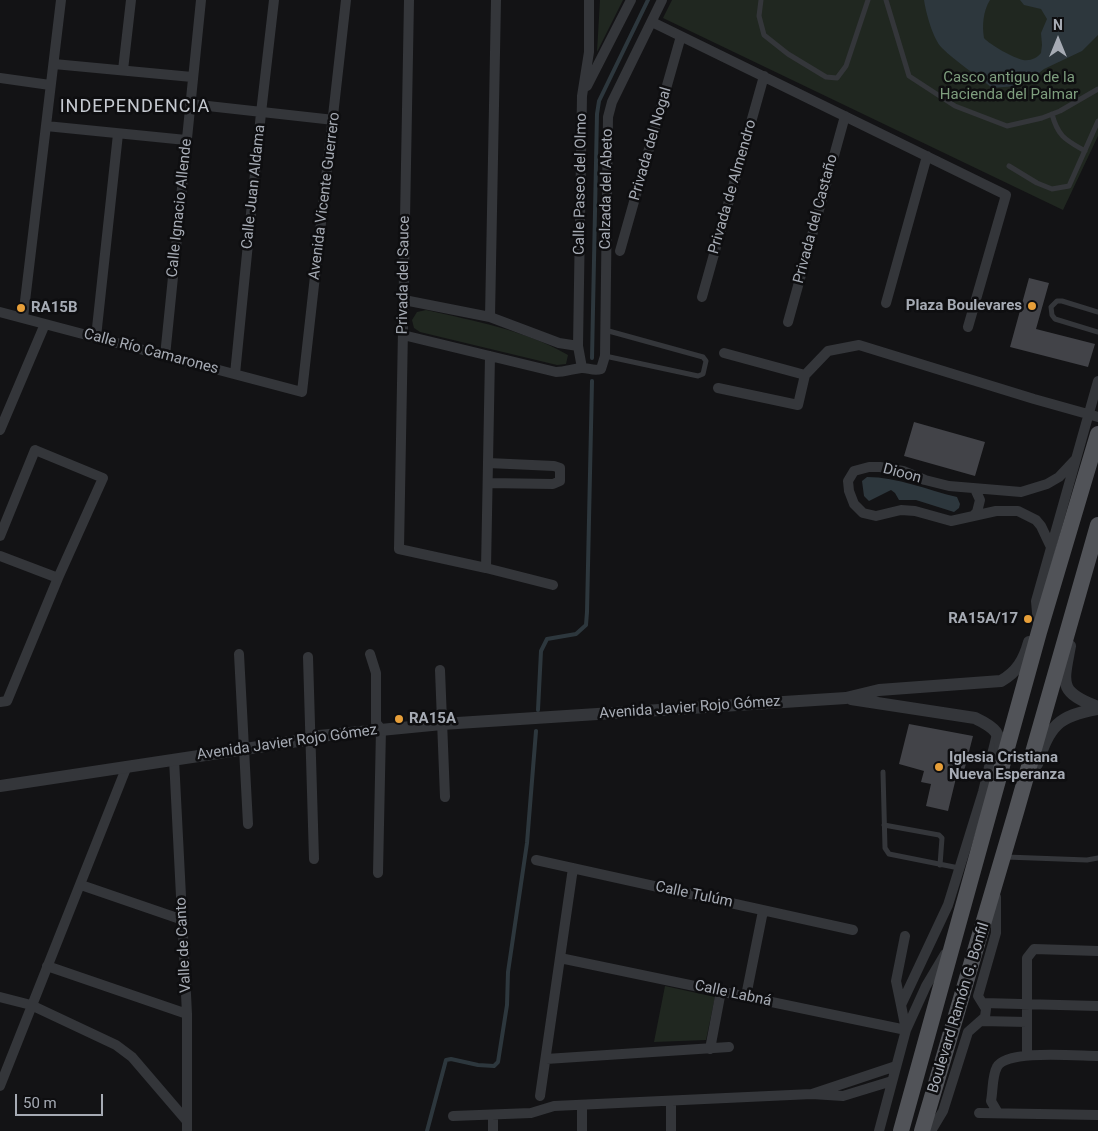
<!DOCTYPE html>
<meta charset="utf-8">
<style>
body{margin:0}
#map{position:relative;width:1098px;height:1131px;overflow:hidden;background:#131315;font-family:Roboto,sans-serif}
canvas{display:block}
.north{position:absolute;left:1033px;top:15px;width:50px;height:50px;-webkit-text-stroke:4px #0e0e10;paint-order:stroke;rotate:0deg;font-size:14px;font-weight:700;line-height:20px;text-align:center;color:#a6abb4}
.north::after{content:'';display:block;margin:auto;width:18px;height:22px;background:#a6abb4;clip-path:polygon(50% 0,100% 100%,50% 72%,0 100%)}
.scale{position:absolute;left:15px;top:1094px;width:88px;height:22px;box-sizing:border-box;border:2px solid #a6abb4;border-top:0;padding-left:6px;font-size:15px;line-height:18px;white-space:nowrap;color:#a6abb4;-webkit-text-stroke:4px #0e0e10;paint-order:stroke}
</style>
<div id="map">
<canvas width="1098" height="1131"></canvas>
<div class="north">N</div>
<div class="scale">50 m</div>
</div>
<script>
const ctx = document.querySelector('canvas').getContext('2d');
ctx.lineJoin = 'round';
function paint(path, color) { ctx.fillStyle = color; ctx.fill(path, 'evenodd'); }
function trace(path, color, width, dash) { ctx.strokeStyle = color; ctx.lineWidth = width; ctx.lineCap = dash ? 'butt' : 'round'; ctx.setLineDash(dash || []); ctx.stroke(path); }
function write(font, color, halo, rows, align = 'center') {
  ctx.font = font + ' Roboto,sans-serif'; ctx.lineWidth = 5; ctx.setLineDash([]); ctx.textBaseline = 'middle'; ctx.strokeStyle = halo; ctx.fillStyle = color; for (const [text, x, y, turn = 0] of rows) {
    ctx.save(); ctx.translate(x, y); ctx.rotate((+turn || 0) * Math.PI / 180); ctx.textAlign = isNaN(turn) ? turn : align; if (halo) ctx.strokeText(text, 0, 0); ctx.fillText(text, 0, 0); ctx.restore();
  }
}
paint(new Path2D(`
 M600,0H623L597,52Z
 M672,0H1098V136L1063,210L663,18Z
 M426,310C474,321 525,330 568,355L566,364L557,365L420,332L414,328L412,320L417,312Z
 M665,986L715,997L706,1040L654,1042Z`), '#202720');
paint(new Path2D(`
 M924,0H990C983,11 982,26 984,38C990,45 1014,58 1023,60C1031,61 1037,58 1041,53L1042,45L1041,33L1047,19L1041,9L1024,5L1020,0H1098V35L1082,51L1044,69L1027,82L1016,86L992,88C976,74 957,63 942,48C933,39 926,13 924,0Z
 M867,477C898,477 927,490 957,497L960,504L959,508L954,512L916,500H899L895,493L891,490L869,501L864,496L862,481Z`), '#2d373d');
trace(new Path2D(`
 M592,358L597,114L599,101L648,0
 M538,710L541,651L547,639L576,634L586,625L587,612L592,381
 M427,1131L446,1060L451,1059L478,1065L494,1066L498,1062L507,1005L508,972L527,843L536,731`), '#2d373d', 4);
paint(new Path2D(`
 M1029,278L1049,283L1036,329L1095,344L1088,367L1010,347Z
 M914,422L985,442L975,476L904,456Z
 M909,724L973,736L962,779L956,778L948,811L926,806L931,784L921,782L924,771L899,764Z`), '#424348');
trace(new Path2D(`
 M761,0L759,16L764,35L788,54L826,77L837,78L846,66L868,0
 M886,0L909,76L955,106L1007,126L1042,118L1060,111L1098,89
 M1052,114C1058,137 1066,140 1085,151
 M1009,166L1037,183L1052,189L1069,186L1098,121
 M1098,312L1062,301H1057L1051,307L1052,315L1055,319L1098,332
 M605,356L698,376L703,374L706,361L703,357L605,330
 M883,772L885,848L889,854L959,868
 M884,825L939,835L942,838L940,865
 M1006,857L1087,860L1098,858`), '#34363a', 5);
trace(new Path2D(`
 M409,0L399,549L486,568L553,585
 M652,22L1006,195L968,327
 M54,64L192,77
 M123,70L131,0
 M0,78L50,85
 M587,86L631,0
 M190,104L334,120
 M46,126L186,140
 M620,251L681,36
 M702,297L764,76
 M404,300L490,317L559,343L578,346
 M886,303L927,156
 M0,312L302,392L346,0
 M490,317L496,0
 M23,318L61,0
 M788,322L845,116
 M403,335L556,372C565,372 572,369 581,368C588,367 593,372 601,369L605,356L608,117L612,102L662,0
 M96,337L118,134
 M724,353L805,375
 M165,356L201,0
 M582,368L578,346L582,96L589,52V0
 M235,374L261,113L274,0
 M718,388L798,405L805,375L828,351L859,345L1034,399L1098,417
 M0,430L45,324
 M488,483L553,484L560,481V468L554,466L488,463
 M973,516L977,512L980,500L975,489
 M0,536L35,450L103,478L58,578L7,701L0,702
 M1050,545L1041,526L1036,520L1018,511H996L951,521L915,511L901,510L876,516L863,513L854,504L849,491L848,481L854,471L869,467H880L903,471L925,480L949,486L1021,492L1047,484L1059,477L1075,460
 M0,556L58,578
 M486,568L490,356
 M1038,624L1036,601L1098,381
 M239,654L248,824
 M370,654L376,673V723L381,729L378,873
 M308,657L314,859
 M440,670L445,797
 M174,759L187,1014V1131
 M536,860L853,930
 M81,885L183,920
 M560,958L906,1030L901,1005L948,905L983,792L997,734
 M47,966L187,1014
 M746,996L763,911
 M0,997L31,1005L116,1045L132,1057L186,1120
 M983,1003L1098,1006
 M901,1005L896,981L905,936
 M981,1021L1027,1022
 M710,1049L721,991
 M1027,1055V958L1034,949L1098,951
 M546,1059L729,1047
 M892,1081L843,1096L812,1094L896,1066
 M0,1086L127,766
 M540,1096L573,868
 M979,1113L1098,1115
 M998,1113L991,1101C993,1091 992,1076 997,1067C1006,1049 1078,1056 1098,1056
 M493,1115V1131
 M453,1116L531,1113L554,1106L812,1094
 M582,1131V1105
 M671,1131V1101
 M879,1131L906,1030L926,986L945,954
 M931,1131L943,1111L968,1032L985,1017L986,1009L978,996L996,933V897`), '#34363a', 10);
trace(new Path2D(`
 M1070,646C1063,684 1058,692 1098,707
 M851,699L975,718C996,728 1001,733 1001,756
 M1037,764C1050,726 1057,716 1098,709
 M0,786L311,739L319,736L442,724L846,698L879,690L1001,681C1017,672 1024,660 1029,642`), '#34363a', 12);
trace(new Path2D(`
 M901,1131L1039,632L1098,434
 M922,1131L1016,812L1098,525`), '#515358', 16);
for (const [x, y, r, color] of [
 [1032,306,5,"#e79f39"],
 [21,308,5,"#e79f39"],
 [1028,619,5,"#e79f39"],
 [399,719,5,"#e79f39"],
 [939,767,5,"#e79f39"]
]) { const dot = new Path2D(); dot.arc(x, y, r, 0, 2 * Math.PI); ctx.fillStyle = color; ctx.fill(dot); trace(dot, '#0e0e10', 2); }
write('15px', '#7e9e7e', '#0e0e10', [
 ["Casco antiguo de la",1009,78],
 ["Hacienda del Palmar",1009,95]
]);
write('15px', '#a6abb4', '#0e0e10', [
 ["Privada del Nogal",651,144,-74],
 ["Calle Paseo del Olmo",581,184,-89],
 ["Calle Juan Aldama",254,187,-84],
 ["Privada de Almendro",733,187,-74],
 ["Calzada del Abeto",607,189,-89],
 ["Avenida Vicente Guerrero",325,196,-83],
 ["Calle Ignacio Allende",180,208,-84],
 ["Privada del Castaño",816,219,-75],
 ["Privada del Sauce",404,275,-89],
 ["Calle Río Camarones",151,352,15],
 ["Dioon",902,474,15],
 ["Avenida Javier Rojo Gómez",690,708,-4],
 ["Avenida Javier Rojo Gómez",287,743,-8],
 ["Calle Tulúm",694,895,12],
 ["Valle de Canto",184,945,-93],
 ["Calle Labná",733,994,12],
 ["Boulevard Ramón G. Bonfil",959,1008,-73]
]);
write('bold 15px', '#a6abb4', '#0e0e10', [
 ["Plaza Boulevares",1022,306,"right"],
 ["RA15B",31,308],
 ["RA15A/17",1018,619,"right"],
 ["RA15A",409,719],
 ["Iglesia Cristiana",949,758],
 ["Nueva Esperanza",949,775]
], 'left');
ctx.letterSpacing = '1px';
write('18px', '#c6cad1', '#0e0e10', [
 ["INDEPENDENCIA",135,107]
]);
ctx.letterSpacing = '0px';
</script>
